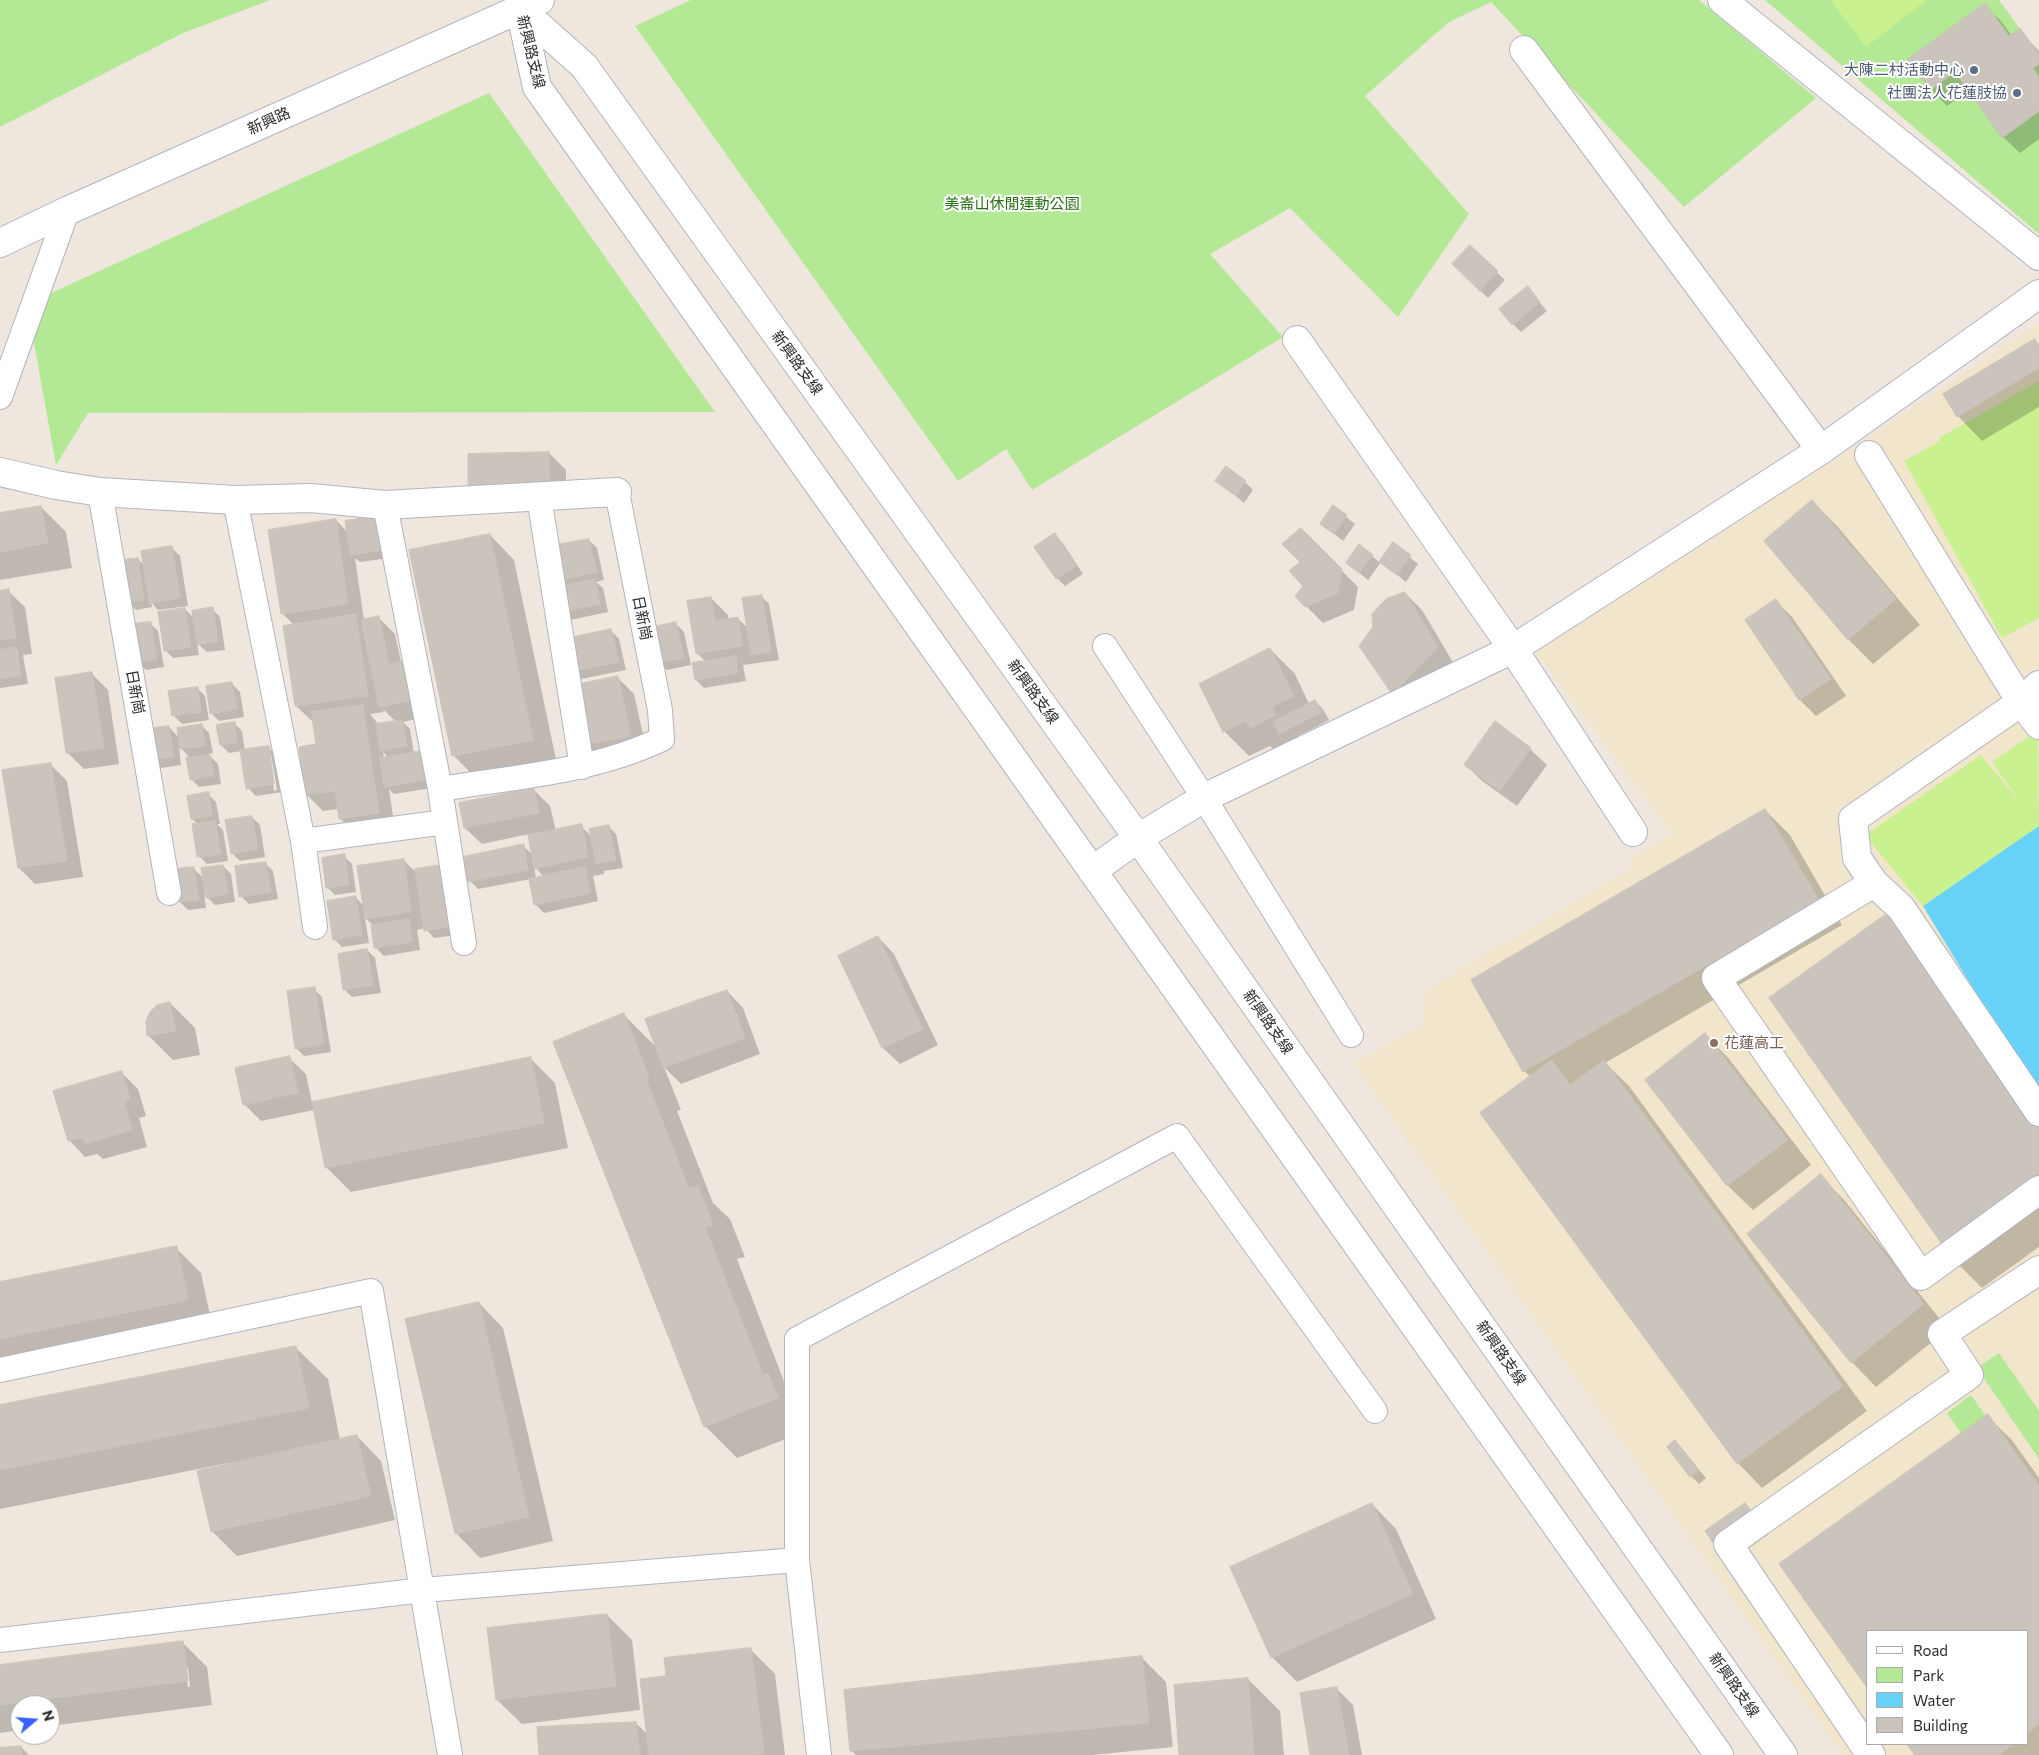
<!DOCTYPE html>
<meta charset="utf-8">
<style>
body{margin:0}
#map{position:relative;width:2039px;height:1755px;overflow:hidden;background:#efe7dd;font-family:Commissioner,sans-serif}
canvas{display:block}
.legend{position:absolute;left:1866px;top:1630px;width:162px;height:115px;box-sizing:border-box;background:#fff;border:1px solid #ababab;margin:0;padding:6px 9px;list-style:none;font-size:15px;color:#2c2c2c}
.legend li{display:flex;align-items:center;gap:10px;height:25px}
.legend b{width:25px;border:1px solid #ababab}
.north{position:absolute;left:10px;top:1695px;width:50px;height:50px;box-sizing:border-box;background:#fff;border:1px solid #ababab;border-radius:50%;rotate:72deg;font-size:14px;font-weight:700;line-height:20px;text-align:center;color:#2c2c2c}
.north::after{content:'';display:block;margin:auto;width:18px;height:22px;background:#3a60ff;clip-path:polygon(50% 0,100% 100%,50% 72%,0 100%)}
</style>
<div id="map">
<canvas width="2039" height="1755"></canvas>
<ul class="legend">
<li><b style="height:6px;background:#fff"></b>Road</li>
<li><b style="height:14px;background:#b3e995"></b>Park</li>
<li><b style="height:14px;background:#68d3f9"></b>Water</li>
<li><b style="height:14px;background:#cac4bc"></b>Building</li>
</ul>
<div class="north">N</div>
</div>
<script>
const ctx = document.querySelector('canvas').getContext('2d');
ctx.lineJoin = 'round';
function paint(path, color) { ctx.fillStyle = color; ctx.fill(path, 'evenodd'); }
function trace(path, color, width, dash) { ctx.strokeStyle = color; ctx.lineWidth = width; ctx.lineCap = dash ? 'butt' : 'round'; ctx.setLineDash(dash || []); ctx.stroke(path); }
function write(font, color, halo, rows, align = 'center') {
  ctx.font = font + ' Commissioner,"Noto Sans TC",sans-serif'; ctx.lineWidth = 4; ctx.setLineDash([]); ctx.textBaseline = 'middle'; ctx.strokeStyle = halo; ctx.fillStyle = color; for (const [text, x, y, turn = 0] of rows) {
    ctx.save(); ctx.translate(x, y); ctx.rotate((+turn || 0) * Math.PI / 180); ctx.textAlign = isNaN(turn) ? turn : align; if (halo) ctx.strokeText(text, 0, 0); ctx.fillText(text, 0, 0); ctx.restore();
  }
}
paint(new Path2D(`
 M2039,323V1755H1843L1353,1063L1424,1024L1425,990L1630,869V859L1672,834L1536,652L1847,452ZM1868,1631H2028V1744H1868Z`), '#f1e5cb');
paint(new Path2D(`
 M0,0H270L181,34L0,127Z
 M691,0H1699L1816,98L1684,207L1491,2L1449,22L1365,96L1469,214L1398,317L1290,208L1210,254L1283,337L1032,490L1006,449L958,481L635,26Z
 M1765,0H1999L2039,55V234Z
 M489,93L715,412L88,413L56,465L27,304Z
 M1999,1353L2039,1411V1459L1977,1368Z
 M1971,1395L2039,1493V1546L1947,1413Z`), '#b3e995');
paint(new Path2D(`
 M1830,0H1927L1866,47Z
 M2039,381V618L2002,638L1904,461L1940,441L1939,438Z
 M2038,730L2039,828L2038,827L1923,906L1865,835L1981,755L2023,806L1992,762Z`), '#c9f190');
paint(new Path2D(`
 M2039,826V1090L2036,1092L1923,906Z`), '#68d3f9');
paint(new Path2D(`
 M1984,5L2001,21L2012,36L2019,30L2039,51V139L2020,153L2003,137L1969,90L1947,106L1931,90L1909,60Z
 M1470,247L1505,280L1488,298L1453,264Z
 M1527,288L1547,311L1521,332L1513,324Z
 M2035,341L2039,345V407L1982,441L1958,416Z
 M549,453L566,470V499L486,502L470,485Z
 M1217,480L1245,482L1253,490L1244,503Z
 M1812,501L1837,526L1920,625L1873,664L1849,640L1765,541Z
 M41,507L66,532L72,568L0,580V514Z
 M1333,507L1355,524L1343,541L1322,524Z
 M377,517L389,558L360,562L355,558L364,620L378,617L395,634L401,662L418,679L425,717L403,722L410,729L414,754L428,761L432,788L394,794L389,789L395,829L357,835L340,818L339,809L323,811L307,795L317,745L313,722L296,706L294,625L282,613L336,520L348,533ZM383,709L396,722L379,725L370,714L384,712ZM383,752L389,758H384Z
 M1301,530L1358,587L1354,610L1323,623L1296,596L1305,586Z
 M1054,534L1062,542L1083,574L1065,586L1057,578L1036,547Z
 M490,535L514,560L557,764L478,780L453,755Z
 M589,540L597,548L604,580L596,582L603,588L608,612L570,620L558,580Z
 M1394,544L1418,564L1406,582L1381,562L1368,580L1347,563L1372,556L1380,563Z
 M172,548L180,556L188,606L158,610L151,602L152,607L136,610L128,602L138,559L145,566Z
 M8,591L25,607L32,654L23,655L28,684L0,688V592Z
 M1405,593L1422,610L1454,664L1393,693Z
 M761,596L769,604L779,660L743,665L746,681L704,688L696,680L694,664L706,662L697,653L711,598L728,615V620L737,618L748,628Z
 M1775,600L1792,617L1846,696L1816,716L1800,700L1746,620Z
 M185,609L195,619L212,609L220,617L225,650L207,652L197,643L199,655L173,658L165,650Z
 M150,623L158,631L164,667L146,670L138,662Z
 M676,624L684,632L691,665L667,670L659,662Z
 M611,631L619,639L626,670L581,679L573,671Z
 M1270,649L1295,674L1309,704L1315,701L1323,709L1329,720L1298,736L1300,740L1276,752L1270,746L1249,756L1224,731Z
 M92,674L108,690L119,764L84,769L67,752Z
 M618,678L634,694L647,752L601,761L584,745Z
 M232,684L240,692L244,717L219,721L211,713Z
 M197,688L205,696L209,720L182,724L174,716L170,692Z
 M234,723L242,731L245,751L268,747L276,755L282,792L256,796L248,788L242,751L229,753L221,745ZM269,754H271L277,790L274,791Z
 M201,725L209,733L213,753L208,754L218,764L221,784L199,787L191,779V759L179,746L181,765L161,768L153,760L169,727L179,738Z
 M1530,749L1547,765L1517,806L1482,781L1465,764Z
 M50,764L67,781L83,877L35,884L19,868Z
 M534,790L550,806L556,831L581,826L591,836L608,826L616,834L623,868L604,871V874L593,876L598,901L544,913L536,905L531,879L478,889L470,881L523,846L533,855L529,834L482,844L465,828ZM534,866L544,877L536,878Z
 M208,794L216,802L220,824H217L223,830L228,861L207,864L199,856L198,824L192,819Z
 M1765,810L1790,835L1842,925L1605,1063L1629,1086L1867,1411L1762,1488L1738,1463L1531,1077L1524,1071Z
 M252,817L260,825L265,857L240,861L232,853Z
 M344,856L352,864L356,892L335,895L327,887Z
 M403,860L417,873L457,935L434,938L425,928L417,930L420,950L384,956L376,948L374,926L365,918L369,943L342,947L334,939L356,898L364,906Z
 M265,863L273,871L278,899L249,904L241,896Z
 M223,866L231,874L235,902L215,905L204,894L206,908L188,910L180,902L176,870L193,868L204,879Z
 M878,937L894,954L938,1045L900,1064L883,1048L839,956Z
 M367,950L375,958L381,993L352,997L344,989Z
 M314,989L322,997L331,1052L304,1056L296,1048Z
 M727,991L743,1008L760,1054L681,1084L664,1067L681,1110L677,1111L713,1203L730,1219L745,1257L737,1259L790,1397L800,1407L809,1430L737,1458L705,1426L624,1015L657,1048Z
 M170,1003L195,1028L200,1055L173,1060L148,1035Z
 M1705,1034L1729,1059L1811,1165L1753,1210L1728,1186L1647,1080Z
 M289,1058L306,1074L312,1103L530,1058L555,1083L568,1148L351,1192L326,1167L314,1110L261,1121L244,1104Z
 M122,1073L138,1089L146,1116L139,1118L147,1147L103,1159L97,1154L85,1157L69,1140Z
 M2039,1119V1247L1982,1288L1957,1263Z
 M1821,1176L1845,1201L1948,1329L1876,1387L1852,1362Z
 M176,1248L201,1273L212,1325L0,1368V1284Z
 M479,1303L503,1328L553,1541L480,1558L456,1533Z
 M295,1347L328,1379L340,1440L357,1436L381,1461L395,1520L237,1556L212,1531L228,1463L0,1509V1406Z
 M1987,1416L2012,1440L2039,1478V1755H1916L1908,1744H2028V1631H1868L1781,1564Z
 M1675,1442L1706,1478L1699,1484L1691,1476Z
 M1372,1504L1396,1529L1436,1619L1297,1682L1272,1657Z
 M1745,1504L1769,1534L1730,1561Z
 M607,1615L632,1640L640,1710L522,1724L497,1700Z
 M182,1642L207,1667L212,1705L50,1726V1705H20V1730L0,1733V1667ZM185,1668H188L190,1687H188Z
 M750,1649L775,1674L785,1755H540L636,1723L648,1735L668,1677Z
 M1141,1657L1166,1682L1173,1747L1092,1755H856L851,1750Z
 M1248,1679L1280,1711L1284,1755H1181Z
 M1336,1688L1353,1705L1362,1755H1312Z
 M21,1747L29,1755H0V1750Z`), '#0003');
const building = new Path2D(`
 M1985,3L2009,36L2020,28L2039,55V64L2033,68L2039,77V111L2002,138L1955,72L1930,90L1907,60Z
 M1470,245L1498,271L1480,291L1452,264Z
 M1528,286L1540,302L1512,325L1499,309Z
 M2035,339L2039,346V368L1957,417L1943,394Z
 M549,452L550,483L468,486V454Z
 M1226,466L1246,481L1236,496L1215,481Z
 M1812,500L1896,599L1848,640L1764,541Z
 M1333,505L1347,515L1334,534L1320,524Z
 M41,506L48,543L0,552V513Z
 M377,516L382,550L350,555L345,521Z
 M336,519L348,604L281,614L268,530Z
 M1301,528L1342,569L1338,593L1305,607L1295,596L1303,586L1289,571L1300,562L1282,544Z
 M1055,533L1076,566L1056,579L1034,547Z
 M490,534L533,740L452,756L409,550Z
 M589,539L597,572L557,581L550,546Z
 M1393,542L1411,555L1397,575L1379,562Z
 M1359,544L1373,555L1359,573L1346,563Z
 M172,546L180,598L149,603L141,551Z
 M138,558L144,600L127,602L121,560Z
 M595,579L600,604L561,612L556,587Z
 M9,589L16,638L0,640V591Z
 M1405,592L1438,647L1392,694L1359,646L1373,627L1372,614L1386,599Z
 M762,595L771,652L751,655L742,598Z
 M711,597L715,621L738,617L743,646L696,654L687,601Z
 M1776,599L1831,679L1799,700L1745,620Z
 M213,607L218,642L197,645L192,611Z
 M185,608L191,647L164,651L158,612Z
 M356,614L368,696L295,706L283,626Z
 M379,616L389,664L401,661L410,701L379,707L361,620Z
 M151,622L157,659L137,662L131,624Z
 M676,622L684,658L657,663L650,628Z
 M611,629L619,662L572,672L565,639Z
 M17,647L21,676L0,679V650Z
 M1270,648L1294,696L1272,707L1276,715L1250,728L1246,721L1223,732L1199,684Z
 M736,656L738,673L695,680L692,663Z
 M92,672L104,748L66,753L55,678Z
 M618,676L631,736L583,745L571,686Z
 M232,682L237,709L210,714L206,686Z
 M198,687L201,712L172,716L168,691Z
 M1315,700L1322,712L1279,734L1273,722Z
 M363,705L379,813L339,819L335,791L305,795L299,747L316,744L311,712Z
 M403,720L407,746L380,751L376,724Z
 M1495,721L1531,748L1500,791L1464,765Z
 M235,722L237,743L220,745L216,725Z
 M202,724L205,746L180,749L177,728Z
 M169,726L174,757L152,760L147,729Z
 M269,746L274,784L246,789L240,750Z
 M421,751L425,780L384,787L380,758Z
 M210,755L214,776L190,780L186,758Z
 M51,763L67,861L18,868L2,770Z
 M534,788L539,813L464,828L459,803Z
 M209,792L212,816L191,819L187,796Z
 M1765,809L1819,900L1523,1072L1471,980Z
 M252,816L258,849L231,854L225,820Z
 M215,821L221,854L197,857L192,824Z
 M582,824L588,857L534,869L528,835Z
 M609,825L616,860L596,864L589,829Z
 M524,844L528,870L468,882L463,857Z
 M345,854L349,885L326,888L322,858Z
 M404,859L411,912L365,919L357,866Z
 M266,862L271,892L239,897L235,866Z
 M223,865L228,894L206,898L201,868Z
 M441,865L450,927L424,931L415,869Z
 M194,867L199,900L179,902L175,869Z
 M585,867L591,893L534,905L529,879Z
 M356,896L362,935L333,940L327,901Z
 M1888,913L2039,1128V1205L1956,1264L1769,998Z
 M409,919L412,942L374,948L371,925Z
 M878,936L923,1029L882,1048L838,956Z
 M367,949L373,985L343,990L338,954Z
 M315,987L324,1044L295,1049L287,991Z
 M727,990L745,1038L663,1068L645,1019Z
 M170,1002L176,1031L147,1036L146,1021L150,1012L157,1005Z
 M624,1013L649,1077L646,1079L689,1189L698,1185L713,1225L705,1227L763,1375L768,1373L778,1398L704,1427L553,1042Z
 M1705,1033L1788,1140L1727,1186L1645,1080Z
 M290,1056L298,1093L243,1105L235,1068Z
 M531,1057L544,1123L325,1168L312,1102Z
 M1552,1060L1570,1085L1604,1060L1843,1386L1737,1464L1480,1113Z
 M122,1071L130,1099L124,1101L132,1130L85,1144L83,1137L68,1141L53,1091Z
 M1821,1174L1924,1304L1851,1363L1747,1234Z
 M177,1246L188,1300L0,1339V1282Z
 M479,1302L529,1517L455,1534L405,1319Z
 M296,1346L309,1408L0,1470V1405Z
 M1988,1414L2039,1486V1724L2028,1733V1631H1868V1689L1779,1564ZM1930,1468L1961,1507L1936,1527L1905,1488ZM1883,1500L1915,1542L1888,1563L1856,1522Z
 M357,1435L371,1496L211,1532L197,1471Z
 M1675,1440L1699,1470L1690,1477L1667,1447Z
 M1930,1468L1961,1507L1936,1527L1905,1488Z
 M1883,1500L1915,1542L1888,1563L1856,1522Z
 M1372,1503L1413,1594L1271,1658L1230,1567Z
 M1745,1503L1762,1525L1721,1554L1705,1531Z
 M607,1614L616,1686L496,1700L487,1628Z
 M183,1641L188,1681L0,1705V1665Z
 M751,1648L764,1754L649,1755L640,1679L666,1676L664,1658Z
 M1142,1656L1149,1723L850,1751L844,1690Z
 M1248,1678L1254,1755H1179L1174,1685Z
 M1337,1687L1349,1755H1310L1300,1693Z
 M636,1722L640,1755H539L537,1727Z
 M1907,1744H2013L1999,1755H1915Z
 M21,1746L22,1755H0V1748Z`);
paint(building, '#cac4bc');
trace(building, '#cac3b6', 1);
const service = new Path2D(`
 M0,397L67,211
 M100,492L169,893
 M539,497L582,767
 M235,500L303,841L315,927
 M385,505L440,789L464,943
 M1105,646L1204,798L1351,1035
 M440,789C514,777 593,772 662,739L660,710L617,492
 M303,841L445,822
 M0,1370L371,1291L450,1755
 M0,1640L423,1590L797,1560
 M819,1755L797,1560V1339L1177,1136L1375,1411`);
const minor = new Path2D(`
 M1722,0L2039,256
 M520,9L584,66L1138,838L1783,1755
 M520,9L537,87L1719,1755
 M1524,50L1821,450
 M1297,340L1513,649L1633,832
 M1869,455L2021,702L1853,819L1857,858L1874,883L1901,908L2039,1112
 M0,472L56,485L100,492L235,500L311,498L385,505L617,492
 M2039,685L2021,702L2039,725
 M1092,871L1138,838L1204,798L1513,649L1821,450L2039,294
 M1874,883L1716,978L1921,1276L2039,1190
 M1871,1755L1728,1544L1969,1375L1942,1334L2039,1270`);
const tertiary = new Path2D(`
 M0,243L67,211L540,0`);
trace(service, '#b1b4c1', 26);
trace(minor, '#b1b4c1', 30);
trace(tertiary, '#b1b4c1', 30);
trace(service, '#fff', 24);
trace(minor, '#fff', 28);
trace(tertiary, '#fff', 28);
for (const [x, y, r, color] of [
 [1974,70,5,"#5c6f8a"],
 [2017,93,5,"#5c6f8a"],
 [1714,1043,5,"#8d6e63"]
]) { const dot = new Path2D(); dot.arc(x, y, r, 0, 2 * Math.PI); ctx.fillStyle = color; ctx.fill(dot); trace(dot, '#fff', 2); }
write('15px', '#2c2c2c', '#fff', [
 ["新興路支線",531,52,76],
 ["新興路",269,121,-24],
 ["新興路支線",797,363,54],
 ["日新崗",642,618,79],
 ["日新崗",135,692,80],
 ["新興路支線",1033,692,54],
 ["新興路支線",1268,1022,55],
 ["新興路支線",1501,1353,55],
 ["新興路支線",1734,1685,55]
]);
write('15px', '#4e5e75', '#fff', [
 ["大陳二村活動中心",1964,70],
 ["社團法人花蓮肢協",2007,93]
], 'right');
write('15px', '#287014', '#fff', [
 ["美崙山休閒運動公園",1012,204]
]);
write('15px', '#785e54', '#fff', [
 ["花蓮高工",1724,1043]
], 'left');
</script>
